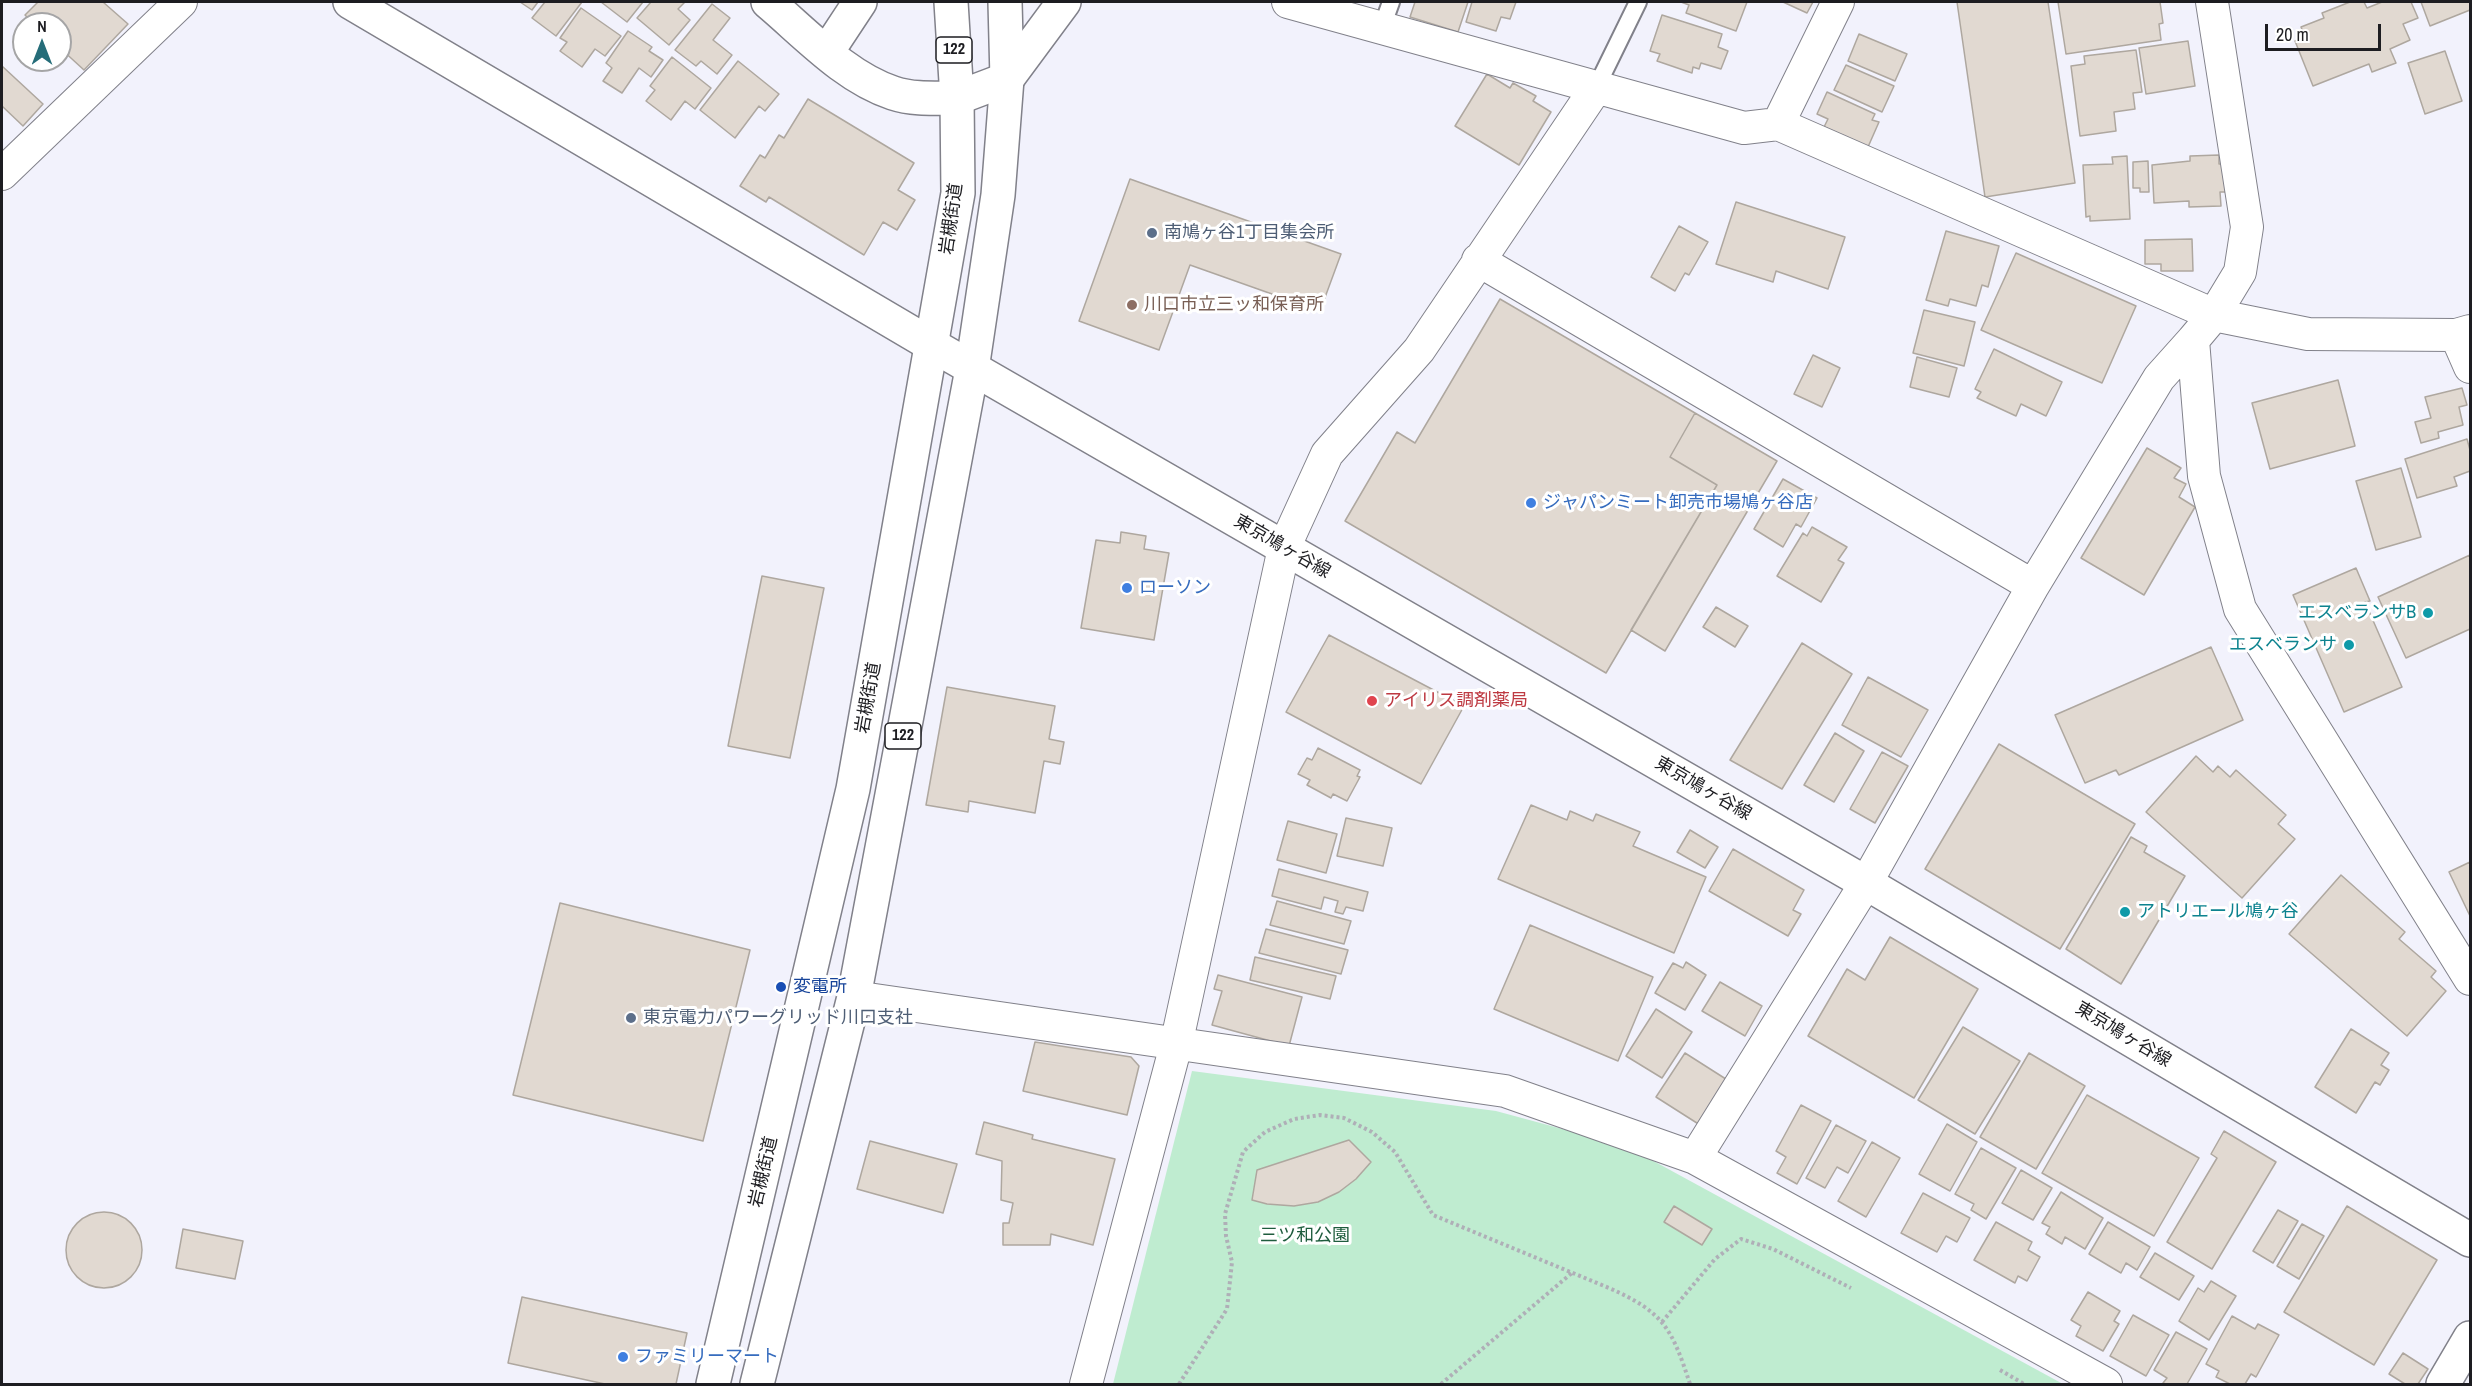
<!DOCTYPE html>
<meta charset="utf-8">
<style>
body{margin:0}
#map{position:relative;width:2472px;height:1386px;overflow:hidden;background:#f2f2fc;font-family:"Archivo Narrow",sans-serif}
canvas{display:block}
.frame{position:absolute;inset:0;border:3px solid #1d1d21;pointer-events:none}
.north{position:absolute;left:12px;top:12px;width:60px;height:60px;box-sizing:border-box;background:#fff;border:2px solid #a5a5a6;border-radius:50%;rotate:0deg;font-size:16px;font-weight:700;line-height:24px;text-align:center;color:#1d1d21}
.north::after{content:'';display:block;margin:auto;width:21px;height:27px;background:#256d79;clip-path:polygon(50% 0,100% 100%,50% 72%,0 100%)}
.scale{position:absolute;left:2265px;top:24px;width:116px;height:27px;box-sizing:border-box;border:3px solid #1d1d21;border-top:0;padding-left:8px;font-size:18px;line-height:21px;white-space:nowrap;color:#1d1d21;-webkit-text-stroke:4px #fff;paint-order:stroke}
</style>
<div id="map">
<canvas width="2472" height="1386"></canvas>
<div class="frame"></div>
<div class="north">N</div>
<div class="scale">20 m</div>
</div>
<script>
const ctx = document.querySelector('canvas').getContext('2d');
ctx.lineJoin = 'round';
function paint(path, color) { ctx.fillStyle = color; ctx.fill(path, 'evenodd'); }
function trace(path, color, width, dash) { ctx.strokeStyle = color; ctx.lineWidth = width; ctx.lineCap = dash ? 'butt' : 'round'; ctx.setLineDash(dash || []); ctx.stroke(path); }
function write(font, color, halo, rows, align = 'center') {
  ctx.font = font + ' "Archivo Narrow","Noto Sans JP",sans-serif'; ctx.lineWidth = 6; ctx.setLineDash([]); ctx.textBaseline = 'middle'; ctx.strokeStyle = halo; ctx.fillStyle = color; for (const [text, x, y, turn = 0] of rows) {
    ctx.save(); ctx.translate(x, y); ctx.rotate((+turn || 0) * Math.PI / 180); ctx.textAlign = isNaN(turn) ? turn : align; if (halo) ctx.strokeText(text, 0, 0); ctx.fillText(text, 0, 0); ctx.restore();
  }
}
paint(new Path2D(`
 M1192,1071L1496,1111L1592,1137L1648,1158L2063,1384H1113Z`), '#bfecd0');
const building = new Path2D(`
 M38,2H103L128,24L84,70L60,48V24H34L25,15Z
 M520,2H538L532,10Z
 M545,2H582L556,36L532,18Z
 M601,2H643L627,22Z
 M651,2H685L678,9L690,20L669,45L637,18Z
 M1415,2H1468L1458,32L1410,17Z
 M1472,2H1516L1510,19L1501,17L1496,31L1466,22Z
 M1681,2H1747L1736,31L1686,13L1689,5Z
 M1783,2H1813L1807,13Z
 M1957,2H2048L2075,183L1985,197Z
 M2058,2H2160L2163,23L2159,24L2161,40L2066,54Z
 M2350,2H2364L2367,8L2382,2H2411L2418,18L2403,24L2410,40L2390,49L2396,63L2372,72L2369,64L2313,86L2295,41L2305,37L2301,27L2324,18L2322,13Z
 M2421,2H2470V10L2430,26Z
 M712,4L730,18L713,40L732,55L717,74L701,61L696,66L675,50Z
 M581,8L621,36L605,56L595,49L582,67L560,51L567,42L560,38Z
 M1662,15L1722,34L1718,47L1728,51L1721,69L1701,63L1699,69L1693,67L1692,73L1657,61L1660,54L1650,51Z
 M628,31L652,47L649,51L663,60L651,77L639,68L622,93L603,81L612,68L606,63Z
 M1859,34L1907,54L1895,81L1848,61Z
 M2188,41L2195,86L2146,94L2139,48Z
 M2136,50L2142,92L2133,93L2135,109L2114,112L2116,131L2080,136L2071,66L2085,64L2084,56Z
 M2445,51L2462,101L2425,114L2408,63Z
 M672,57L711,88L695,109L685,101L671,120L646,101L655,90L650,86Z
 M738,61L779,94L765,111L759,106L735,138L700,110Z
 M1846,65L1894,86L1882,112L1834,90Z
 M2,66L43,104L23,126L2,106Z
 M1487,74L1510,88L1513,83L1536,96L1533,101L1551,112L1519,165L1455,126Z
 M1827,92L1875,114L1872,120L1879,122L1868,147L1824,127L1828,119L1817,114Z
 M808,99L914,163L898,190L915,200L897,230L883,222L864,255L769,197L766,202L740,186L760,155L765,158L779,135L784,138Z
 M2219,155V164H2225L2226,192H2220L2221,206L2189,207V201L2154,203L2152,165L2190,161V156Z
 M2127,156L2130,219L2090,221V216L2086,217L2083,165L2113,164L2112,157Z
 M2148,161L2149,192H2140V188H2133V162Z
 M1130,179L1341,254L1320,311L1190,265L1159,350L1079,321Z
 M1736,202L1845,237L1828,289L1776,271L1773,282L1716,264Z
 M1679,226L1708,242L1689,275L1685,273L1675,291L1651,277Z
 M1946,231L1999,246L1988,287L1982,285L1976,306L1950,299L1948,306L1926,300Z
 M2192,239L2193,271H2161V264H2145V240Z
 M2016,253L2136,306L2102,383L1981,330Z
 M1500,299L1695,413L1670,457L1717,485L1606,673L1345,521L1397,432L1415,443Z
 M1924,310L1975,322L1964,366L1913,353Z
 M1994,349L2062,382L2046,416L2021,404L2016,416L1977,398L1981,392L1975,389Z
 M1813,355L1840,368L1822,407L1794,394Z
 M1917,357L1957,368L1949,397L1910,387Z
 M2338,380L2355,446L2270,469L2252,403Z
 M2462,388L2467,405L2459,407L2463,425L2438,432L2439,438L2421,443L2415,422L2431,418L2425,397Z
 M1695,413L1777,461L1665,651L1631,630L1717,485L1670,457Z
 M2467,439L2470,450V471L2454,477L2457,486L2417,498L2405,459Z
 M2147,448L2181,468L2174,478L2186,484L2179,497L2195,507L2144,595L2081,558Z
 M2401,468L2421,537L2376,550L2356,481Z
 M1783,479L1817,498L1801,527L1796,524L1783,547L1754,529Z
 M1812,527L1847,547L1838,560L1844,563L1821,602L1777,576L1803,533L1807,536Z
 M1121,532L1146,536L1144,549L1169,553L1154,640L1081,628L1096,540L1120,543Z
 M2470,555V629L2406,658L2378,597Z
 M2356,568L2370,601L2365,602L2402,687L2344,712L2293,595Z
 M762,576L824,588L790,758L728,746Z
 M1716,607L1748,626L1735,647L1703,627Z
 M1329,635L1464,706L1421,784L1286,712Z
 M1802,643L1852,674L1782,789L1730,760Z
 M2211,647L2243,720L2119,775L2116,770L2085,783L2055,715Z
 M1868,677L1928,710L1901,757L1842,725Z
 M947,687L1055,706L1049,739L1064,742L1060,764L1044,761L1035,813L969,801L968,812L926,805Z
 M1835,733L1864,751L1834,802L1804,785Z
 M1999,744L2135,824L2060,949L1925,869Z
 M1318,748L1360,770L1357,776L1360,777L1347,801L1333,794L1331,798L1307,785L1310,780L1298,774L1307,758L1312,760Z
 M1882,752L1908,766L1875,823L1850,809Z
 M2196,756L2213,772L2218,766L2230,777L2236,770L2286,815L2278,824L2295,839L2242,898L2146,812Z
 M1531,805L1567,820L1570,811L1593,821L1596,814L1640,832L1633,846L1706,877L1674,953L1498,879Z
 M1346,818L1392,828L1383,866L1337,856Z
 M1288,821L1337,834L1326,873L1277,860Z
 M1690,830L1718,847L1705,868L1677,852Z
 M2131,837L2147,846L2144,852L2185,876L2121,984L2066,949Z
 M1733,849L1804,890L1793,910L1801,914L1788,936L1709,891Z
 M2470,862V916L2449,872Z
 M1279,869L1368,892L1363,911L1346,907L1343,914L1335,912L1338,901L1324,897L1321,909L1272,896Z
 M2341,875L2405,932L2399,939L2436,971L2431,977L2446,991L2407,1036L2289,934Z
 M1277,901L1351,921L1344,944L1270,925Z
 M560,903L750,950L703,1141L513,1095Z
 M1530,925L1653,977L1618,1061L1494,1009Z
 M1266,929L1348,950L1341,974L1259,953Z
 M1890,937L1978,989L1914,1098L1808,1036L1847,969L1865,980Z
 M1255,957L1336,976L1330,999L1250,980Z
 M1686,962L1706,975L1685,1010L1655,993L1673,963L1683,968Z
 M1218,975L1302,997L1289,1046L1212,1025L1222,991L1214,989Z
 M1720,982L1762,1006L1745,1036L1702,1011Z
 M1656,1009L1692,1032L1662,1078L1626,1056Z
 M1963,1027L2020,1061L1975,1134L1918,1100Z
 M2351,1029L2389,1053L2381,1065L2389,1070L2380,1085L2375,1082L2356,1113L2315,1087Z
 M1035,1042L1131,1057L1139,1066L1127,1115L1023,1091Z
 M1685,1053L1729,1081L1700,1125L1656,1097Z
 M2029,1053L2085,1086L2036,1169L1980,1137Z
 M2087,1095L2199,1158L2154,1236L2042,1173Z
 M1801,1105L1831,1121L1797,1184L1777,1173L1786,1157L1776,1151Z
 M984,1122L1033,1135L1032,1139L1115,1159L1093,1245L1051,1234L1050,1245H1003V1223H1009L1013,1203L1001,1200L1002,1161L976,1154Z
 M1947,1124L1977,1142L1950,1191L1919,1174Z
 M1836,1125L1866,1141L1848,1173L1837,1167L1825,1188L1806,1178Z
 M2224,1131L2276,1162L2212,1269L2167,1242L2217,1158L2211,1154Z
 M1349,1140L1371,1162L1356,1179L1339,1192L1318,1202L1294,1206L1267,1204L1252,1200L1257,1170Z
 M870,1141L957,1164L943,1213L857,1189Z
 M1872,1142L1900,1158L1866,1217L1838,1201Z
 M1981,1148L2016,1168L1986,1219L1971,1210L1974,1204L1955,1194Z
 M2021,1170L2052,1188L2033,1220L2002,1203Z
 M2061,1192L2103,1218L2085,1249L2065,1237L2062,1244L2046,1234L2050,1227L2042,1223Z
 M1923,1193L1970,1218L1957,1242L1946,1236L1937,1252L1901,1233Z
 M1674,1206L1712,1229L1702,1245L1664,1222Z
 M2347,1206L2437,1260L2374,1365L2284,1312Z
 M2278,1210L2298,1221L2273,1263L2253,1251Z
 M66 1250a38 38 0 1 1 76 0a38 38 0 1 1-76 0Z
 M1996,1222L2032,1242L2028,1250L2040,1257L2027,1281L2018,1276L2015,1283L1974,1260Z
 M2108,1222L2150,1247L2137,1270L2126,1263L2121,1273L2089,1254Z
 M2302,1224L2324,1236L2299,1279L2277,1266Z
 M183,1229L243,1241L235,1279L176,1268Z
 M2155,1253L2194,1276L2179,1300L2140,1277Z
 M2211,1281L2236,1296L2209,1340L2179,1321L2198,1288L2204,1292Z
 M2088,1292L2120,1311L2114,1321L2119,1324L2103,1351L2076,1336L2081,1326L2071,1320Z
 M522,1297L687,1333L676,1384H605L508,1363Z
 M2133,1315L2169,1335L2146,1376L2110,1356Z
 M2232,1316L2255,1329L2258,1324L2279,1335L2256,1377L2251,1374L2245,1384H2230L2216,1377L2219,1371L2206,1364Z
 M2176,1332L2207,1349L2187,1384H2165L2163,1383L2167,1378L2154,1370Z
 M2403,1353L2428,1369L2418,1384H2405L2389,1374Z`);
paint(building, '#e1d9d1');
trace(building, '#aea79f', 1.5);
const service = new Path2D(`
 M1382,27L1391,2
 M1596,88L1638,2`);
const minor = new Path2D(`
 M1288,2L1744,128L1778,124L2214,315L2308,334L2456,335L2470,331
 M2212,2L2247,227L2240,272L2214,315L2193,340L2204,476L2240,609L2470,979
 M1778,124L1838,2
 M2,174L181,2
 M1478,260L2033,586
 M2456,335L2470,367
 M854,997L1505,1091L1695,1158L2106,1384
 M1695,1158L1866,883L2033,586L2159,378L2193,340
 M1086,1384L1176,1045L1284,548L1327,454L1419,350L1596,88`);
const tertiary = new Path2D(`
 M350,2L932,345
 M768,2C806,34 845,77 893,93C914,100 936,98 957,98
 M2443,1384L2470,1338`);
const secondary = new Path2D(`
 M957,98L1007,79L1064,2
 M932,345L1866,883L2470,1240`);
const trunk = new Path2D(`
 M827,52L860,2
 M713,1384L853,789L958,193L957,98L951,2
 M757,1384L854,997L972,369L998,195L1007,79L1005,2`);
trace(service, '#81818a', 20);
trace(minor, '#81818a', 34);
trace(tertiary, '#81818a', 36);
trace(secondary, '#81818a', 36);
trace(trunk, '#81818a', 36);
trace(new Path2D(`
 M1662,1322L1715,1259L1741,1239L1773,1249L1851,1288
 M2000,1370L2024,1384
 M1179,1384L1227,1309L1232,1262L1226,1236L1225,1214L1243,1152L1265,1132L1294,1119L1320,1115L1344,1118L1372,1132L1395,1152L1433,1215L1609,1288C1664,1312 1672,1329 1690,1384
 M1441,1384L1573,1272`), '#afafb7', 4, [3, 3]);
trace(service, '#fff', 16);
trace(minor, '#fff', 32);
trace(tertiary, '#fff', 33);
trace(secondary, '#fff', 33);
trace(trunk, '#fff', 33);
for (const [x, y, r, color] of [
 [1152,233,6,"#5c6f8a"],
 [1132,305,6,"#8d6e63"],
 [1531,503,6,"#3f7fe0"],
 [1127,588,6,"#3f7fe0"],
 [2428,613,6,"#0f9aa8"],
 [2349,645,6,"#0f9aa8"],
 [1372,701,6,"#e0444e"],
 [2125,912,6,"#0f9aa8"],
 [781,987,6,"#1a4fb4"],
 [631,1018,6,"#5c6f8a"],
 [623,1357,6,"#3f7fe0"]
]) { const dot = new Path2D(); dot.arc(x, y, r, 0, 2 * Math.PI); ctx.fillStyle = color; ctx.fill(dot); trace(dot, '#fff', 2); }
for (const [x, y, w] of [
 [954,50,36],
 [903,736,36]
]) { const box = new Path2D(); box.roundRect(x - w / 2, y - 13, w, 26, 4.5); ctx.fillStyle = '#fff'; ctx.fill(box); trace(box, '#1d1d21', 1.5); }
write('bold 16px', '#1d1d21', null, [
 ["122",954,50],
 ["122",903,736]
]);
write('18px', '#1d1d21', '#fff', [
 ["岩槻街道",952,219,-82],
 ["東京鳩ヶ谷線",1282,547,30],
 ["岩槻街道",869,698,-80],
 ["東京鳩ヶ谷線",1703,789,30],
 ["東京鳩ヶ谷線",2123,1035,31],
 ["岩槻街道",764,1172,-77]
]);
write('18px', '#4e5e75', '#fff', [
 ["南鳩ヶ谷1丁目集会所",1164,233],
 ["東京電力パワーグリッド川口支社",643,1018]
], 'left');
write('18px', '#785e54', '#fff', [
 ["川口市立三ッ和保育所",1144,305]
], 'left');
write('18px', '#366cbe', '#fff', [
 ["ジャパンミート卸売市場鳩ヶ谷店",1543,503],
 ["ローソン",1139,588],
 ["ファミリーマート",635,1357]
], 'left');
write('18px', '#0d838f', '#fff', [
 ["エスベランサB",2416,613],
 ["エスベランサ",2337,645],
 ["アトリエール鳩ヶ谷",2137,912,"left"]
], 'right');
write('18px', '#be3a42', '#fff', [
 ["アイリス調剤薬局",1384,701]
], 'left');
write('18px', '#164399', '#fff', [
 ["変電所",793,987]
], 'left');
write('18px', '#1e5c3d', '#fff', [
 ["三ツ和公園",1305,1236]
]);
</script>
